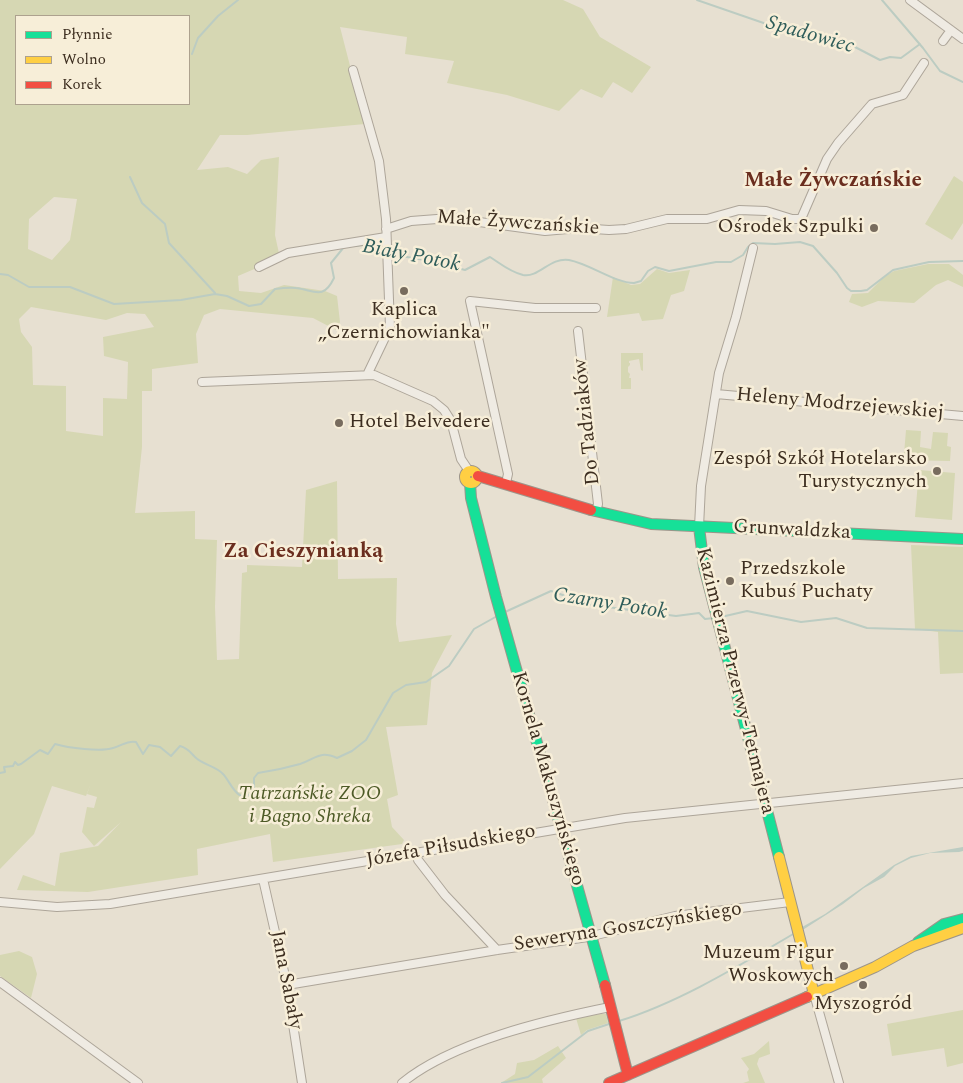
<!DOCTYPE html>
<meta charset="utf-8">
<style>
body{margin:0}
#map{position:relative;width:963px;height:1083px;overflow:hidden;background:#e7e0d1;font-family:Spectral,serif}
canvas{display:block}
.legend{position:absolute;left:15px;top:15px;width:175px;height:90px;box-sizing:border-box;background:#f7eed8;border:1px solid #ada18e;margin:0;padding:6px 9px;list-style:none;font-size:15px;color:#3d2e20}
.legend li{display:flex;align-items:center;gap:10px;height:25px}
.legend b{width:25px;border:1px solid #ada18e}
</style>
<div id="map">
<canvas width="963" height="1083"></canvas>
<ul class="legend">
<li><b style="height:6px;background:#16e098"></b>Płynnie</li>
<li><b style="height:6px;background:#ffcf43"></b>Wolno</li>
<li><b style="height:6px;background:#f24e42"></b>Korek</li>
</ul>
</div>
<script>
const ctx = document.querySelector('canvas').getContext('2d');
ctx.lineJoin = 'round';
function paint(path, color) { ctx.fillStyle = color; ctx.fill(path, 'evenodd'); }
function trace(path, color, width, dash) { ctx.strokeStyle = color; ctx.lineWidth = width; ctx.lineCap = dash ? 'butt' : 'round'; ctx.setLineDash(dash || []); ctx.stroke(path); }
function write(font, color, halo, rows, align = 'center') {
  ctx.font = font + ' Spectral,serif'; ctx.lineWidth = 5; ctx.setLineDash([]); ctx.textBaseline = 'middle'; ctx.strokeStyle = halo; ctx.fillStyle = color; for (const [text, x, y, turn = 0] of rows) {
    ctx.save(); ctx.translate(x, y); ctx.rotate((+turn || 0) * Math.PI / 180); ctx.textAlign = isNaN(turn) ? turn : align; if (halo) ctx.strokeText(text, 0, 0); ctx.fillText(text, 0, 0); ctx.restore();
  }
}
paint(new Path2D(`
 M0,0H563L583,9L600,37L651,67L632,93L613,82L602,98L581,89L559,111L507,95L447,83L454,61L405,54L407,37L340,27L365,124L247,135H220L197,170L228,167L247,174L261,160L279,157L275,235L280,258L238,276L239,291L261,293L284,285L325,291L337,296L340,322L336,330L313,318L220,309L204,315L196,334L198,363L152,369V391H142V447L135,513L195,511V539L217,540L215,607L217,660L239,659L242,573L247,572V565L302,567L306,490L337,481L338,579L397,578L396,624L399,642L452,635L432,673L427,725L386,727L398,795L387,799L392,827L404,840L402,844L273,862L270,834L197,849L198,875L88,892L17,890L23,875L55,886L60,853L98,846L121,822L94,846L82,832L87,807L94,808L97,797L87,794L91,783L86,796L52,786L34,834L0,869ZM16,16H189V104H16ZM54,197L77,199L70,240L52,260L28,249L29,219ZM31,307L106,320L127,313L145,314L154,327L103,337L104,356L128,362L127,399L103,398V436L66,431V386L33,385L32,347L21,332L19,319Z
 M954,176L963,182V223L952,240L925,224Z
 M928,264H949L963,275V287L948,280L936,285L914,303L878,301L862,307L849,302L852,294L868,293L884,277L894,271Z
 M657,269L669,273L690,270L684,291L671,295L663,319L642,321L639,313L607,317L613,277L631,285L640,284Z
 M621,353H643V389V371L641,370L639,359L629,361V363H630V365L628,367V372L630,374L629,378H631V389H621Z
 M906,430L921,431L920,447L931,449L933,432L948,433L947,446L951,447L950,461L900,460L901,454H904Z
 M919,470L955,473L952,520L915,517Z
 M911,545L963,547V673L940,674L938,632L915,629Z
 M19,951L32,957L37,974L31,998L0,976V955Z
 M963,1010V1063L947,1067L944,1048L892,1056L887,1024Z
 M601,1014H606L608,1023L587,1030L581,1035L576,1018Z
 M769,1041L770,1054L759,1058L757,1064L765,1083H743L749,1081L747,1072L749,1069L741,1058L754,1054Z
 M558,1046L566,1058L542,1079L543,1083H501L515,1074L517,1063L534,1060Z`), '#d6d7b3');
paint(new Path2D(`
 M963,847V851L959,852L930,853L911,858L895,866L884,877L864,888L843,904L798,933L797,930L825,914L894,865L911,856Z`), '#bcccc2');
trace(new Path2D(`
 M697,0L778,28H800L821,39L855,47L880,60L890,57L901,58L920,44
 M882,0L923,48L940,71L963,82
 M192,54L198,38L218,16L238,0
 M130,177L142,203L165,224L169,243L215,293
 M354,246L362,245L385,253
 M389,254L431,261L465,270L490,257C501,264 510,272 523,275C539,278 550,257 569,260C590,264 615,283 634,283L641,281L648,271L655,267L669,271L716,262H731L743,255L748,247L753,243L775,244L800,242L813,246L837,273L847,288L851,291H861L867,290L893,270L929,262L963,261
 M0,274L8,275L29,287H70L114,304L181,300L215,294L227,296L249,306L261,304L275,289C282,288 290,287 296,288C314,290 323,301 334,278L331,263L344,247
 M505,612L551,591L592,605L676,616L699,613L705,619L714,618
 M721,617L747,611L801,622L836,618L867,628L963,631
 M0,773L5,772L4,767L13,766L15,762L18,765L21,764L40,750L48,754L55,744C68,748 101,752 113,748C122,746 127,740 136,742L143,754L149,745L160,747L171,756L180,746C188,748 190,752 195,757C203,765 216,766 223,774C231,782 238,807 254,791V778L258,773C272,771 286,768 300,764C316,759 319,750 337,758L352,751L366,740L393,693L406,685L426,682L449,666L474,629L499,615
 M619,1021C680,1002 740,965 795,933
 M502,1083L528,1077L588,1031L612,1023`), '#bcccc2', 2);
const street = new Path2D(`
 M910,0L963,39
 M943,41L951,30
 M353,70L379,161L386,219L390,327L368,373
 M386,229L411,221L450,218L545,231L579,228L609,230L626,229L667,219H707L739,210L766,211L792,219H801L827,159L838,143L872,104L903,95L924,63
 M259,267L288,253L386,237
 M578,331L598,504L596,512
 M202,382L374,375L433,401L444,410L451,421L461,459L469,471
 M716,394L963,416
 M506,483L508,474L470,301L535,308H596
 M699,527L701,486L719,373L736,317L753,248
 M416,853L418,860L445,895L497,950
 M263,879L287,985L302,1083
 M0,902L57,907L110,904L625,818L963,783
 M0,982L138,1083
 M287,985L497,950L588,937L675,916L790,902
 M814,994L839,1083
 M402,1083C452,1042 546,1020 610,1007`);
const fast = new Path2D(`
 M470,483L471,498L496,597L605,985
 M591,510L651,524L963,539
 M699,527L704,567L779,857
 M918,942L944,924L963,919`);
const slow = new Path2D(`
 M465 477a6 6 0 1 1 12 0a6 6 0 1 1-12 0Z
 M779,857L814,994
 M807,997L875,967L913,946L963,928`);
const jam = new Path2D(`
 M478,476L591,510
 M605,985L628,1075
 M609,1083L807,997`);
trace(street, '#ada599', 10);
trace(fast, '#9c958a', 12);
trace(slow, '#9c958a', 12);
trace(jam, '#9c958a', 12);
trace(street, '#efebe3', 8);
trace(fast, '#16e098', 10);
trace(slow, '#ffcf43', 10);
trace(jam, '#f24e42', 10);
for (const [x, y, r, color] of [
 [874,228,5,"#786c5e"],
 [404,291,5,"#786c5e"],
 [339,423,5,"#786c5e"],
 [937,471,5,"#786c5e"],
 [730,581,5,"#786c5e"],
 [844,966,5,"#786c5e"],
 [863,985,5,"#786c5e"]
]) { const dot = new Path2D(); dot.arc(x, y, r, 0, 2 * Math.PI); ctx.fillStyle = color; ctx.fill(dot); trace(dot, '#f7eed8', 2); }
write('20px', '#3d2e20', '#f7eed8', [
 ["Małe Żywczańskie",518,224,4],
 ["Heleny Modrzejewskiej",840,405,5],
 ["Do Tadziaków",588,422,-96],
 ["Grunwaldzka",792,531,3],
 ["Kazimierza Przerwy-Tetmajera",734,681,76],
 ["Kornela Makuszyńskiego",547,779,74],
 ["Józefa Piłsudskiego",451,847,-10],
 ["Seweryna Goszczyńskiego",628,928,-9],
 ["Jana Sabały",285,980,79]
]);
write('20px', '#3d2e20', '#f7eed8', [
 ["Ośrodek Szpulki",864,228],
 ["Kaplica",404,311,"center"],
 ["„Czernichowianka\"",404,334,"center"],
 ["Hotel Belvedere",349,423,"left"],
 ["Zespół Szkół Hotelarsko",927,460],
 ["Turystycznych",927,483],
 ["Przedszkole",740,570,"left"],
 ["Kubuś Puchaty",740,593,"left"],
 ["Muzeum Figur",834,954],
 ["Woskowych",834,977],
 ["Myszogród",863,1005,"center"]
], 'right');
write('italic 20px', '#4d5a26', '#f7eed8', [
 ["Tatrzańskie ZOO",310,795],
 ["i Bagno Shreka",310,818]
]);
write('italic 21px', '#2f5d5a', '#f7eed8', [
 ["Spadowiec",810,36,16],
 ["Biały Potok",411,257,11],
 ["Czarny Potok",610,605,9]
]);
write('bold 21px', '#6b2e1e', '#f7eed8', [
 ["Małe Żywczańskie",833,182],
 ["Za Cieszynianką",303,553]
]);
</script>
